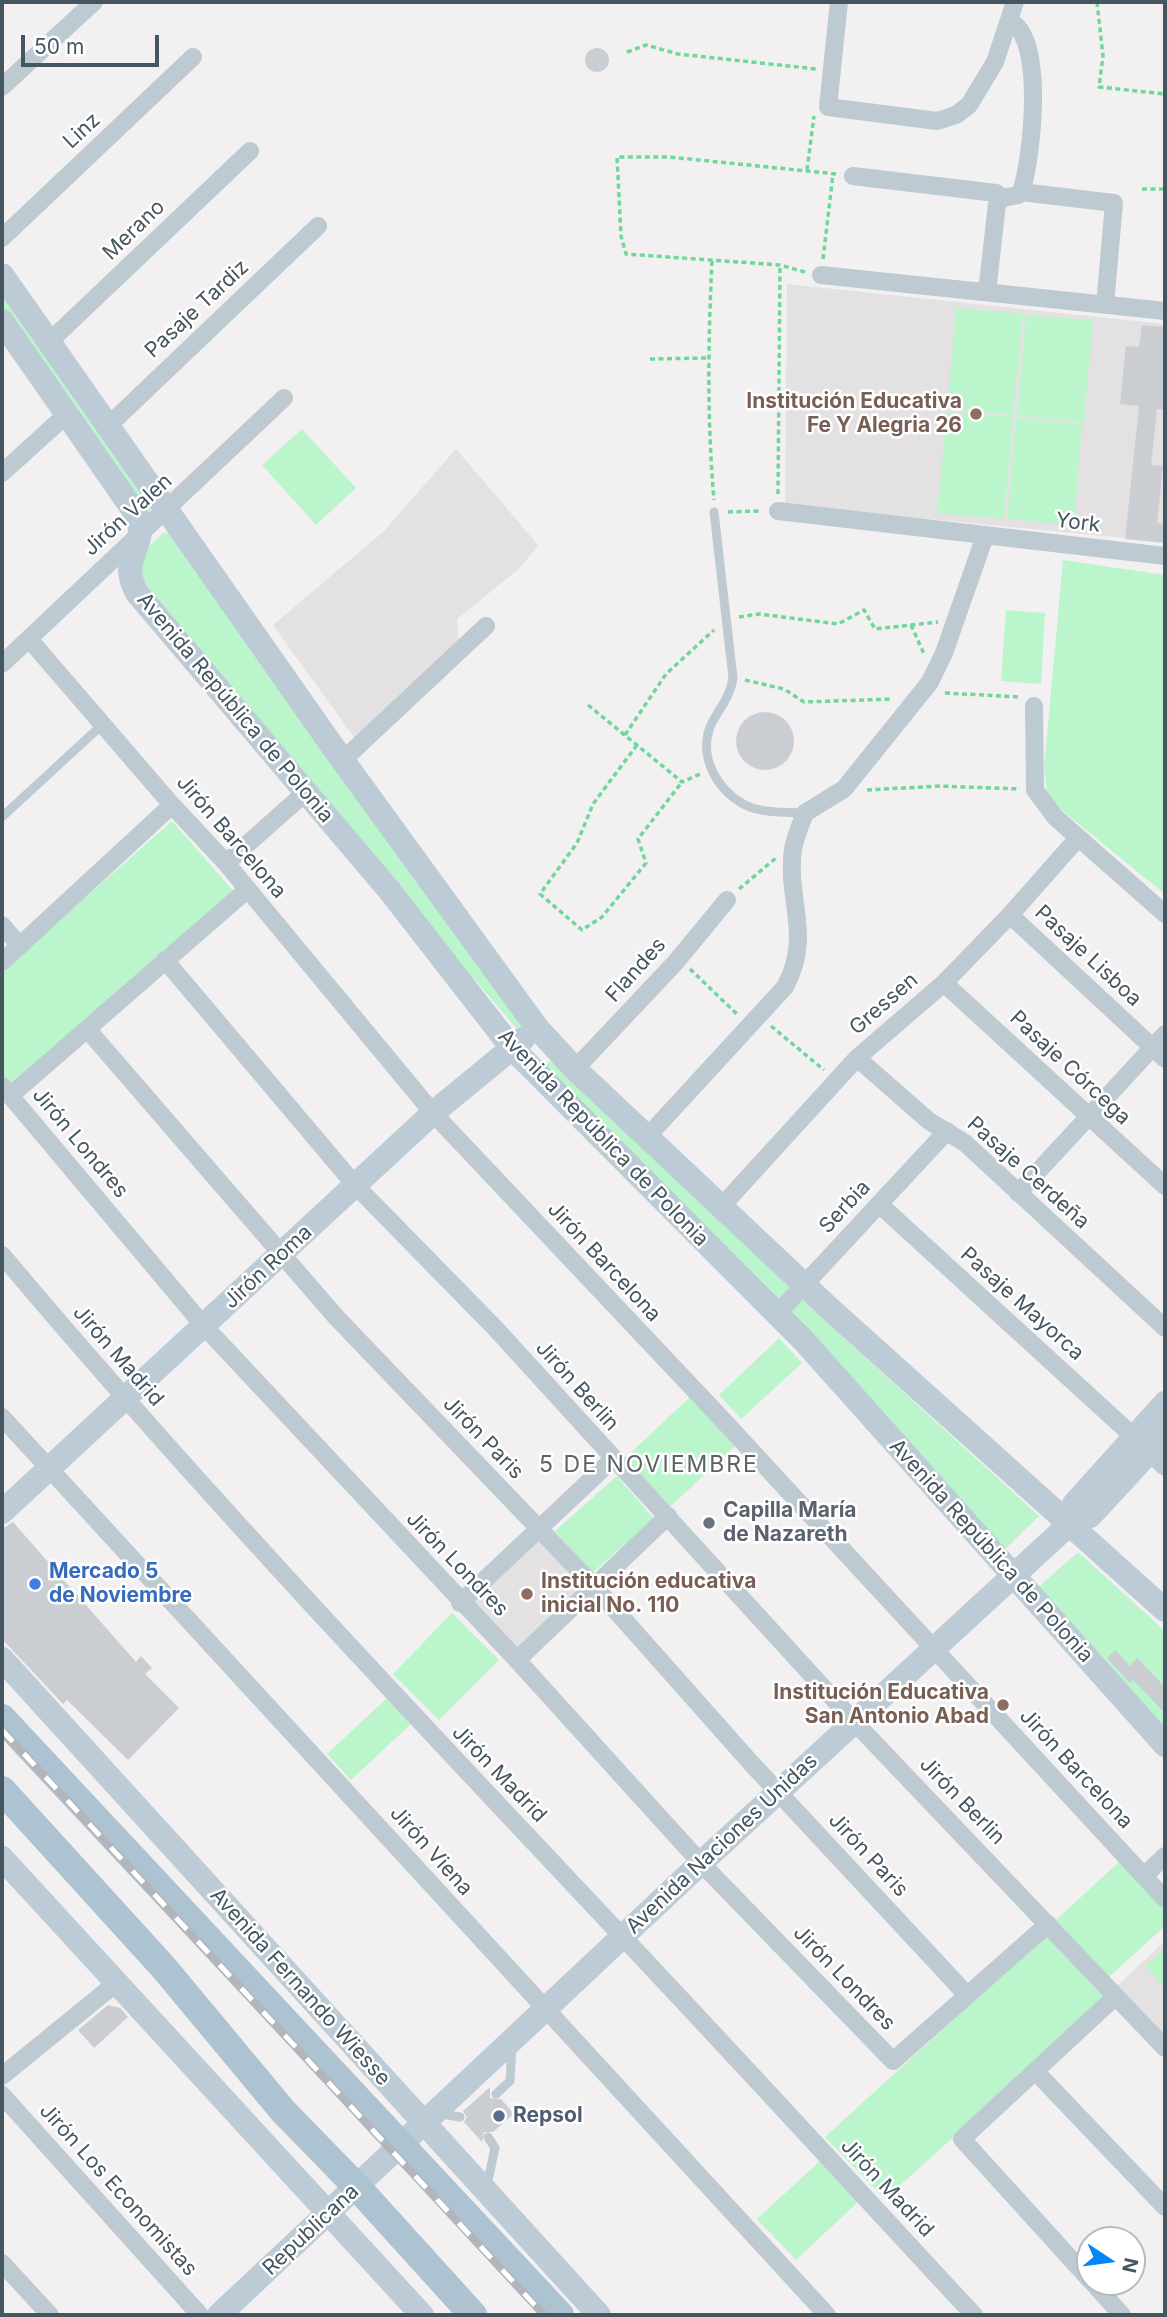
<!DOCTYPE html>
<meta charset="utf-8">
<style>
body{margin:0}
#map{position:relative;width:1167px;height:2317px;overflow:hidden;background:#f3f0f1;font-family:Inter,sans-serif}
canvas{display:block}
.frame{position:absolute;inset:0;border:4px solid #465660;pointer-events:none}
.north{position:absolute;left:1076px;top:2226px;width:70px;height:70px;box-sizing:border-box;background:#fff;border:2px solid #b5bbbf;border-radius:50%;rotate:103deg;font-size:19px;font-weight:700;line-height:28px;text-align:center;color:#465660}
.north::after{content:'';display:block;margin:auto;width:24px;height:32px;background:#0486f9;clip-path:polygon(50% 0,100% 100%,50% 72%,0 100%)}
.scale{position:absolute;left:21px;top:35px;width:138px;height:32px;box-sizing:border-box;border:4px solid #465660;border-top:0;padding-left:9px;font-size:21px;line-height:24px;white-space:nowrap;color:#465660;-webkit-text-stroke:5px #fff;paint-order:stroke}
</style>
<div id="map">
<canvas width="1167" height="2317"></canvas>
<div class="frame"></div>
<div class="north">N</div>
<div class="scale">50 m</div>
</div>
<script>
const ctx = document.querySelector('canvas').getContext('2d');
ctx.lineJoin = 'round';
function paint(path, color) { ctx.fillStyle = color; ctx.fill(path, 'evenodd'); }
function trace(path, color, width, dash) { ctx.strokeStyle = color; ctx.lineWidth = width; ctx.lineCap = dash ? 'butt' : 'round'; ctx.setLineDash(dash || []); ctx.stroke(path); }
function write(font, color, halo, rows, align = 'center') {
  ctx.font = font + ' Inter,sans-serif'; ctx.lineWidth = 5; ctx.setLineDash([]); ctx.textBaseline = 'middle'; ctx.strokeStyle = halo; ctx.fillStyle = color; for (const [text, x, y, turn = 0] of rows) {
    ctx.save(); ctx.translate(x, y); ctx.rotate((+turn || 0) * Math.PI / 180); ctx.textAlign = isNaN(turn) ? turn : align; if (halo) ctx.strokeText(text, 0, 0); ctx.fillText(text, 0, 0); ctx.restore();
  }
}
paint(new Path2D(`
 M787,284L1165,324V542L785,505Z
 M456,449L538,545L520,568L457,619L459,648L356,740L273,625L383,532Z
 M537,1533L588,1585L517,1654L465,1602Z
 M1165,1941V2041L1116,1987Z`), '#e4e1e3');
paint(new Path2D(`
 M2,290L157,509L145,517L2,314Z
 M956,308L1023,314L1013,415L947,409Z
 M1026,315L1093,320L1084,422L1017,416Z
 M947,412L1013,417L1004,519L937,513Z
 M1016,418L1082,424L1074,525L1007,519Z
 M302,429L356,488L316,525L262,465Z
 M163,533H169L524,1025L518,1030L251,720L136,571L141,554Z
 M1063,560L1165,575V894L1048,799L1044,768Z
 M1006,610L1045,613L1041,684L1001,681Z
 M172,821L237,895L12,1092L2,1080V971Z
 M553,1061L809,1306L1039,1516L1002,1552L542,1063Z
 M779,1338L802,1363L741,1419L719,1395Z
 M690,1397L735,1446L670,1507L625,1458Z
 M617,1476L654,1519L592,1573L555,1531Z
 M1078,1552L1165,1631V1734L1035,1590Z
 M452,1613L499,1660L439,1720L393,1674Z
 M387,1698L411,1724L351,1780L327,1754Z
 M1120,1861L1165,1909V1926L1108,1978L1055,1921Z
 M1046,1935L1106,1999L885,2199L825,2137Z
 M1165,1947V1988L1145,1966Z
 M821,2160L859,2201L796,2260L757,2219Z`), '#bbf5cc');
paint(new Path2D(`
 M585 60a12 12 0 1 1 24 0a12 12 0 1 1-24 0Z
 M1142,325L1165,327V410L1157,409L1151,465L1163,466L1157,523L1165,524V543L1125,539L1139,406L1120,404L1126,346L1139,347Z
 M736 741a29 29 0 1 1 58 0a29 29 0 1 1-58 0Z
 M13,1522L136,1662L141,1656L152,1668L145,1674L179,1708L128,1760L67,1700L63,1704L2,1639V1529Z
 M1115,1650L1130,1666L1137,1658L1165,1687V1713L1133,1680L1130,1683L1107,1658Z
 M108,2005L120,2008L128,2017L94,2048L78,2030Z
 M490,2087V2098L501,2099L514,2114L493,2132H484L482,2142L464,2122L467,2117L463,2111Z`), '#caced3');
trace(new Path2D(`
 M1097,2L1103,56L1099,87L1165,94
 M627,52L646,45L678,54L816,69
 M807,170L814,116
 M1142,189H1165
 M823,259L833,174
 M712,261C708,342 707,420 714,500
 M805,272L780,265L626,254L621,236L617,157H669L837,174
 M650,359L707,358
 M778,494L780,265
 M728,512L762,511
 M739,617L759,614L838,624L864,610L875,629L938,622
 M911,625L924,654
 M745,680L784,689L804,702L893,699
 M945,693L1020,697
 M588,705L682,782L700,774
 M625,735L666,674L714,630
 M637,745L593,804L577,843L540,894L582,930L602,917L646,863L638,839L682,782
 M867,790L940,786L1020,789
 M739,889L776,858
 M690,969L738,1015
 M771,1026L824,1070`), '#6fd79a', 3.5, [5, 3.5]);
trace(new Path2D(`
 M714,512L733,678C730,699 718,709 710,727C697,761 723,800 756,809C771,813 789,812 805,813
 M2,817L103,724
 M496,2094L510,2081L512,2046
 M441,2114L460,2117
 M487,2185L495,2148L488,2137`), '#bdcad1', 9);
trace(new Path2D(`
 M839,2L828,107L937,121L956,115L969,105L995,62L1015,2
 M2,87L94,2
 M853,176L996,193L1003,198
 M1021,192L1114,203L1105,305
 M2,238L193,57
 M821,275L1165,311
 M987,292L997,204L1003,198L1018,195L1022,189C1032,156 1045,40 1011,22
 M49,342L250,151
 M108,426L318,226
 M2,473L67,414
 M778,511L1165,556
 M29,639L172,805L226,863L433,1113L721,1418L1165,1899
 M2,664L284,398
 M1034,706L1035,790L1055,817L1165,914
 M343,760L486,626
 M226,863L306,792
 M1010,915L1165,1059
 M2,925L20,946
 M165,960L355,1185L496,1329L861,1729L1165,2048
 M2,962L172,805
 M944,983L1165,1186
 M87,1029L336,1317L594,1586L751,1763L967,1995
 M857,1058L929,1121L965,1143L1165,1328
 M575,1069L675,963L727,900
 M2,1086L204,1326L517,1660L701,1863L893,2061L1048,1924
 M10,1096L248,889
 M647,1137L785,987C813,935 786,901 793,849C795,837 801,824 805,813L844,789L930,682L944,653L985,536
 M1018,1193L1165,1034
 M879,1204L1134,1437
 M721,1207L857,1058L944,983L1010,915L1078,838
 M2,1255C199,1489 410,1711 620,1934C739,2060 856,2188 974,2315
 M777,1314L947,1131
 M2,1417L827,2315
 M1149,1452L1165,1467
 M460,1603L613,1459
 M517,1660L668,1516
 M1144,1876L1165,1856
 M1035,2071L1165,2207
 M2,2076L115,1984
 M2,2095L200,2315
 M2,2263L50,2315
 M1090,2280L962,2139L1116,1996
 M1092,2282L1122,2315`), '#bdcad1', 18);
trace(new Path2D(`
 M2,275L333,747L538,1029L575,1069L830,1309L1165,1610
 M2,321L136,514C151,547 116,556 137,593L389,890L512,1048L804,1341L1165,1745
 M2,1512L433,1113L523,1039
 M1075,1519L1074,1504L1165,1403
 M2,1659L599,2315
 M2,1858L422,2315
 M219,2315L701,1863L1075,1519L1090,1516L1165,1435`), '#bccbd6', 24);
trace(new Path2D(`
 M2,1718L560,2315
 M2,1790L164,1968L283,2111L357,2187L473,2315`), '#adc3d2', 28);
const rail = new Path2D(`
 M2,1730L544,2315`);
trace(rail, '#b2b6bc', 8);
trace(rail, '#fff', 5, [16]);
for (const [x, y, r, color] of [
 [976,414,7,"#8d6e63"],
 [709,1523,7,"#6b7280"],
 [35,1584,7,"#3f7fe0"],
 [527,1594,7,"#8d6e63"],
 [1003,1705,7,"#8d6e63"],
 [499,2116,7,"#5c6f8a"]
]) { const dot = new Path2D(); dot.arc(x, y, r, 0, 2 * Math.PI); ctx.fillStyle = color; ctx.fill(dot); trace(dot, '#fff', 2.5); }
write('21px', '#465660', '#fff', [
 ["Linz",82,131,-43],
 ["Merano",134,230,-44],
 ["Pasaje Tardiz",197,309,-43],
 ["Jirón Valen",128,515,-42],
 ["York",1078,523,7],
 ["Avenida República de Polonia",235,708,50],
 ["Jirón Barcelona",231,837,49],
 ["Pasaje Lisboa",1088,956,43],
 ["Flandes",636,970,-48],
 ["Gressen",884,1004,-41],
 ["Pasaje Córcega",1070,1068,43],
 ["Avenida República de Polonia",603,1138,46],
 ["Jirón Londres",80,1143,50],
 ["Pasaje Cerdeña",1028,1173,42],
 ["Serbia",845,1207,-47],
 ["Jirón Barcelona",604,1262,47],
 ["Jirón Roma",268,1267,-43],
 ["Pasaje Mayorca",1022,1304,42],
 ["Jirón Madrid",118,1356,49],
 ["Jirón Berlin",577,1386,48],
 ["Jirón Paris",483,1438,46],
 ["Avenida República de Polonia",991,1551,48],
 ["Jirón Londres",457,1564,46],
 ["Jirón Barcelona",1076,1769,47],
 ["Jirón Madrid",499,1774,46],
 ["Jirón Berlin",962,1801,46],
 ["Avenida Naciones Unidas",722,1844,-43],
 ["Jirón Viena",431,1851,48],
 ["Jirón Paris",868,1855,47],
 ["Jirón Londres",844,1978,46],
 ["Avenida Fernando Wiesse",300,1987,48],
 ["Jirón Madrid",887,2188,47],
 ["Jirón Los Economistas",118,2190,48],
 ["Republicana",311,2230,-43]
]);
write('bold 21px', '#785e54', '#fff', [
 ["Institución Educativa",962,402],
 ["Fe Y Alegria 26",962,426],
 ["Institución educativa",541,1582,"left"],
 ["inicial No. 110",541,1606,"left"],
 ["Institución Educativa",989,1693],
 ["San Antonio Abad",989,1717]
], 'right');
write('bold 21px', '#5b616d', '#fff', [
 ["Capilla María",723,1511],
 ["de Nazareth",723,1535]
], 'left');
write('bold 21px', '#366cbe', '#fff', [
 ["Mercado 5",49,1572],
 ["de Noviembre",49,1596]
], 'left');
write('bold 21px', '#4e5e75', '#fff', [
 ["Repsol",513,2116]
], 'left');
ctx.letterSpacing = '2px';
write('23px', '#5c6266', '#fff', [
 ["5 DE NOVIEMBRE",649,1465]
]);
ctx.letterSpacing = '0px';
</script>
